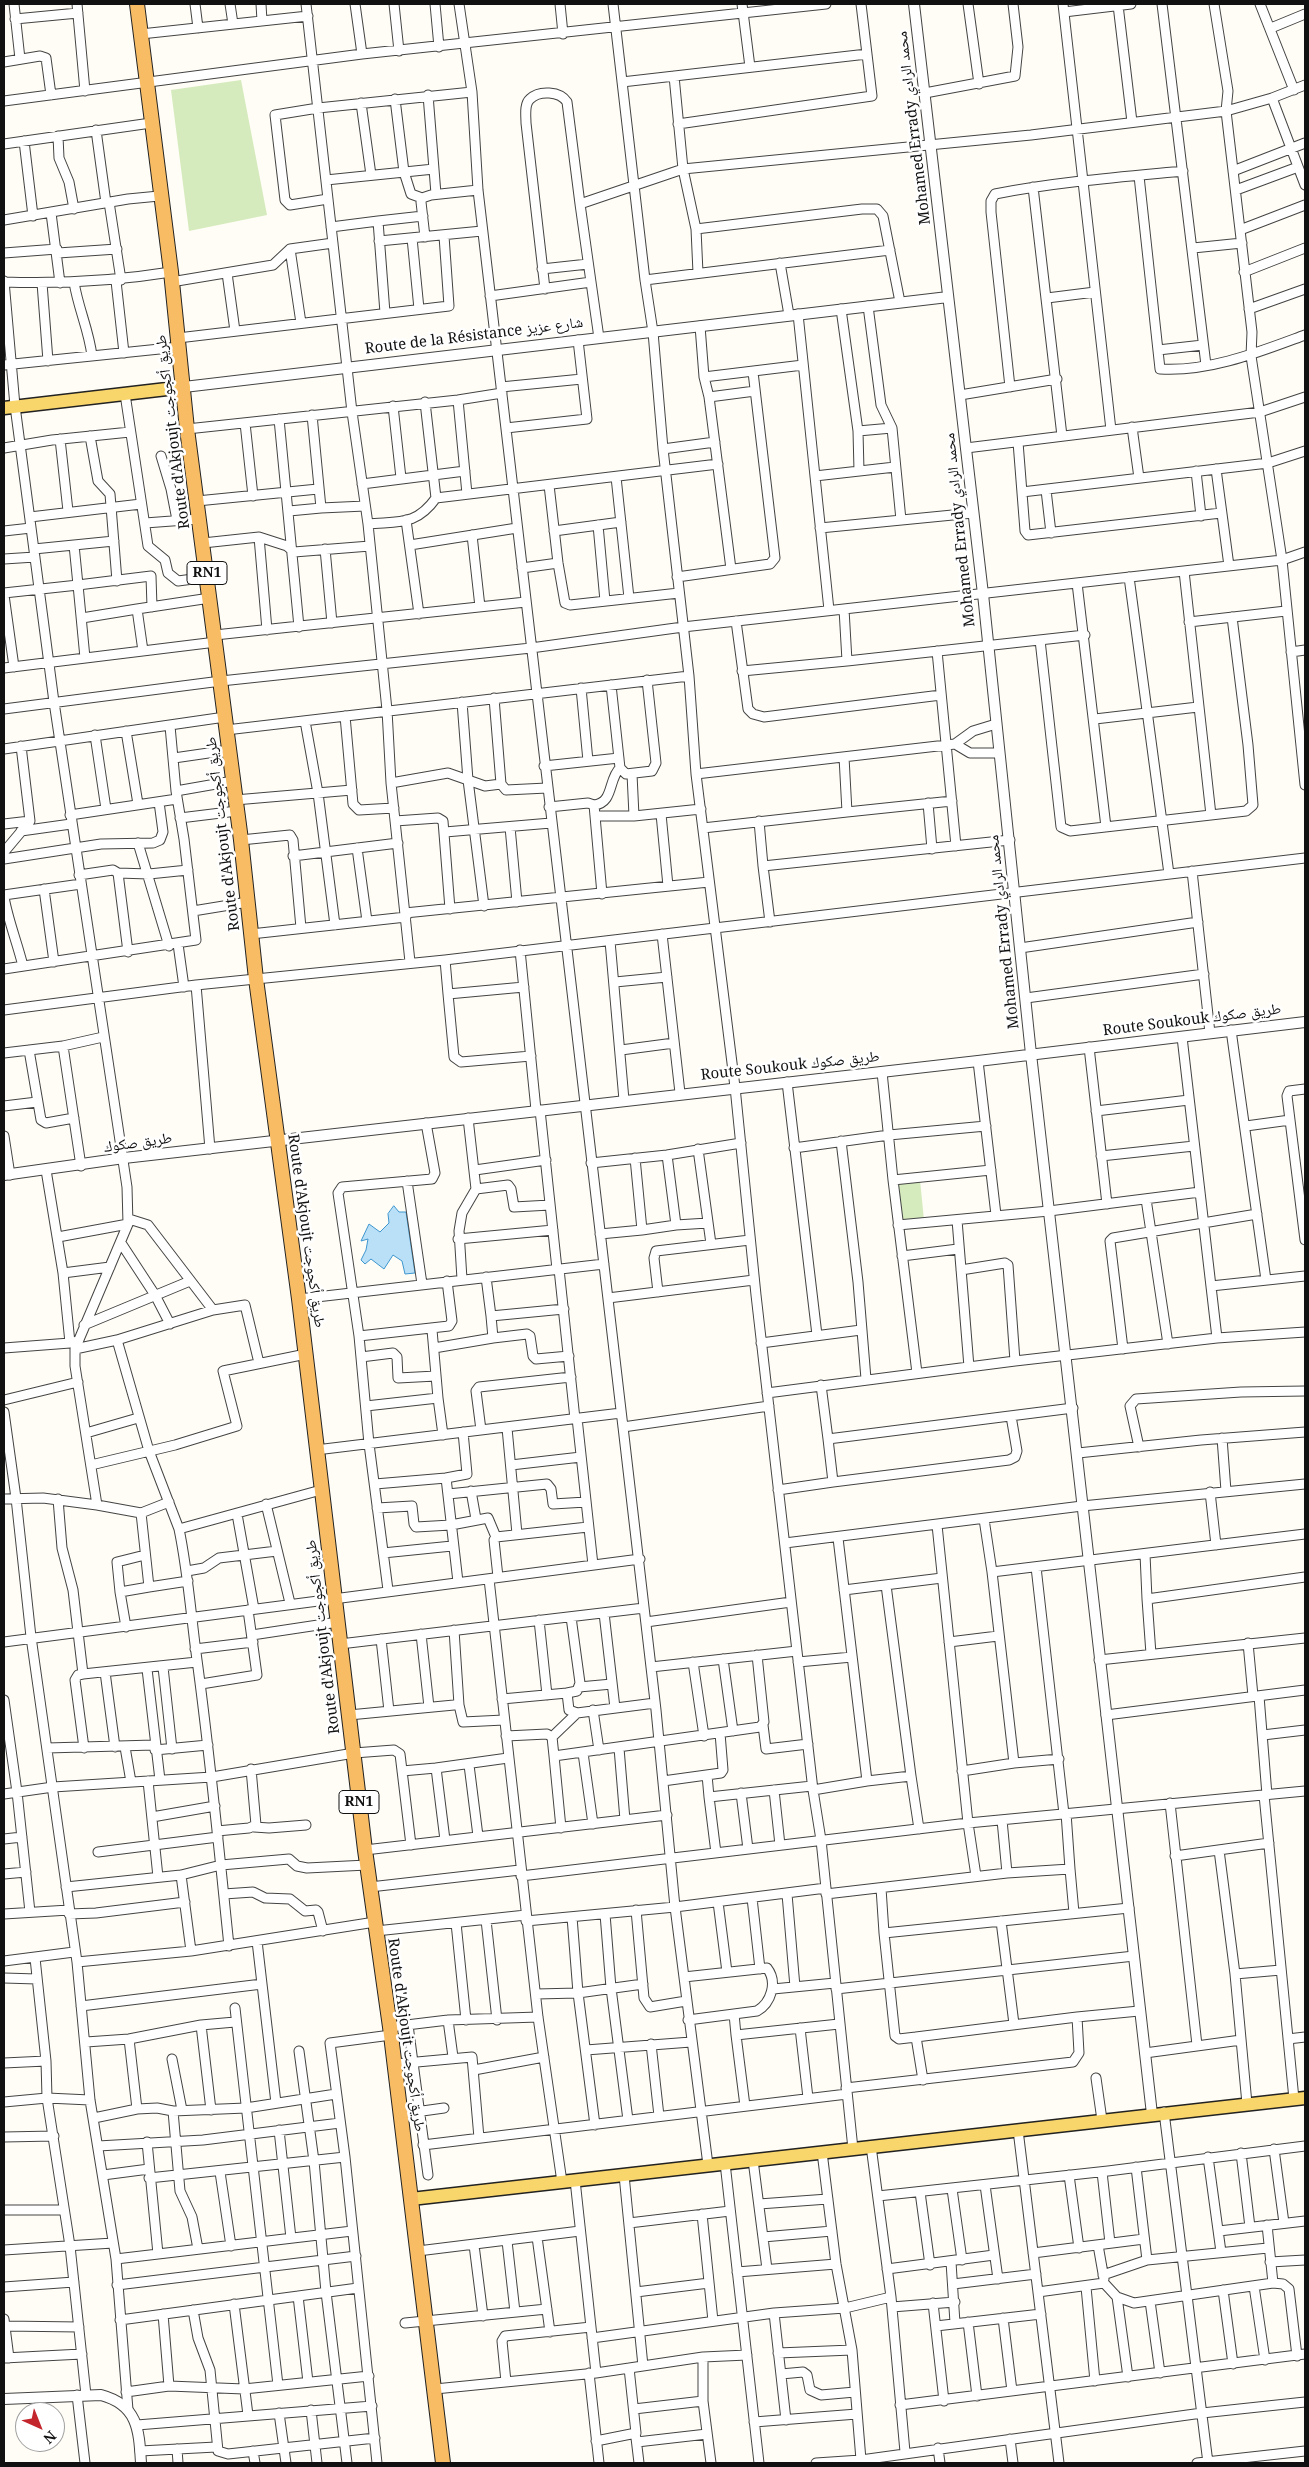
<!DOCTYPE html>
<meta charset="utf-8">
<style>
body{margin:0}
#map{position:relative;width:1309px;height:2467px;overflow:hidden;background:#fffdf5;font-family:"Noto Serif",serif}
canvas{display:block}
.frame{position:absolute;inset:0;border:5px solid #111;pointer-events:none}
.north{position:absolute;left:15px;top:2402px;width:50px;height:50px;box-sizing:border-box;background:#fff;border:1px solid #a0a0a0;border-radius:50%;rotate:136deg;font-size:14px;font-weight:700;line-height:20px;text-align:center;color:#111}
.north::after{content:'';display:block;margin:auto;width:18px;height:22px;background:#c4262e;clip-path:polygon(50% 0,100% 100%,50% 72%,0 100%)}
</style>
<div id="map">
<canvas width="1309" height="2467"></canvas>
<div class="frame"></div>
<div class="north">N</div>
</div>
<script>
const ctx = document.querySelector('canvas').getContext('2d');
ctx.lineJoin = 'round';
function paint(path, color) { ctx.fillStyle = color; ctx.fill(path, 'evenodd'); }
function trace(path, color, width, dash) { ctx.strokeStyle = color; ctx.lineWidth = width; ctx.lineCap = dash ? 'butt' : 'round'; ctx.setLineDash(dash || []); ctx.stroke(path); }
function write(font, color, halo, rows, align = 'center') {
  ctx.font = font + ' "Noto Serif","Noto Naskh Arabic",serif'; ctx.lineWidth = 5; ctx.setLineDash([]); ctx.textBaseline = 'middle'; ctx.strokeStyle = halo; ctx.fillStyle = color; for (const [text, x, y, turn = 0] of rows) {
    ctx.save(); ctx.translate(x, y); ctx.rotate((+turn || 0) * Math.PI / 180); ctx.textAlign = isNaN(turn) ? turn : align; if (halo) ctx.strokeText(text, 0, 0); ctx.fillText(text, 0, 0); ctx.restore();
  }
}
paint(new Path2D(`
 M241,80L267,215L189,231L171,90Z
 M920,1180L924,1220L900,1223L896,1182Z`), '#d5ebbd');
const water = new Path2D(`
 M394,1206L399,1212H406L415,1273L405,1274L402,1261L393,1255L384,1269L371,1259L365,1264L361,1260L366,1250L368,1239L361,1241L369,1224L380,1232L389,1223L388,1214Z`);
paint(water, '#b9e0f7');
trace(water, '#3f96cf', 1);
const minor = new Path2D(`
 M14,4L20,59
 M77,4L85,91
 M195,4L198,28
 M230,4L233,24
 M261,4L262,21
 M306,4L352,412L368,524L387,710L391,783L410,962
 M355,4L362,54
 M394,4L399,51
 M435,4L439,47
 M459,4L472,92L478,190L623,1427L769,1406
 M560,4L563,34
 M613,4L645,280L653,332L663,449L689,676L696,774L735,1087L756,1295L813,1790L821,1840L853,2149
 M742,4L750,67
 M968,4L979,84
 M1063,4L1111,430
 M1162,4L1206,365
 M1214,4L1228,91L1226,111L1272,98L1305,85
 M1260,4L1294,90
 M1118,5L1132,122
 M1064,12L1131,4
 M15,19L78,13
 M1271,28L1305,14
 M141,34L308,16
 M4,62L40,56L46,58L51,95
 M674,76L683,169L696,229L698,273
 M622,82L867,54
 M925,93L1015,76L1018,47L1013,4
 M428,95L436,194
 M1272,98L1305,185
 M395,99L404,172L411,194L422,198
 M4,101L362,54L826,4
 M361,103L371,175
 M678,124L872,96L861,4
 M96,130L106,203
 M58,136L59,158L69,182L74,209
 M24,141L33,216
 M4,144L151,123
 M1233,171L1305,143
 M1139,176L1160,369C1210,372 1259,352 1305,335
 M326,180L434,169
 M1033,187L1062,436
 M1236,190L1298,167
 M328,199L290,205L285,200L275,115L318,108L472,92
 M109,202L121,280
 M51,213L60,283
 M4,220L128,199L159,196
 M378,221L423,216
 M331,227L378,221L385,313
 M696,229L862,209H877L883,216L900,302
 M1240,230L1305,205
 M425,237L421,202L422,198L431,195L478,190
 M412,238L419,309
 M379,241L482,231
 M1193,248L1242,243
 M290,249L301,323
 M4,253L57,249
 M58,253L117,249
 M780,263L789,315
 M542,269L588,264
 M1244,272L1305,248
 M227,273L235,331
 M645,280L890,250
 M4,281L15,406L54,702L127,1187L128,1224L75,1349L117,1340L149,1451L179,1529
 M116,281L124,353
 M4,282C60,284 115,281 171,272
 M74,282C78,308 89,330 92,356
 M171,282L273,265L290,249L333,243
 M591,282L580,204L683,169L1031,135L1226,111L1252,332L1251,356L1282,560L1305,785
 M42,283L48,361
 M545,289L526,123C526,116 524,104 530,99C539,90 560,91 567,102L580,204
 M490,296L591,282L599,338
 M1047,298L1095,292
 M868,306L881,405L892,428L901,520
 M841,309L858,431L859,471
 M1249,309L1305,289
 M798,314L829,610
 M700,326L704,377L709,397L731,569
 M178,338L449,306L444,236
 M1158,350L1203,345
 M4,365L179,347
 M704,377L803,365
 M501,387L582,379
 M1010,387L991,212V201L995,194C1057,182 1120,177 1183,171
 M125,394L148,546L165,560L168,573L178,581L208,577
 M960,395L1057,379
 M709,397L755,391
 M458,400L467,494
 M393,406L401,478
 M312,415L321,508L365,506
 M279,419L299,627
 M245,423L253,496
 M1132,427L1139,478
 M506,428L587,419L578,340
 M187,429L458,400L502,393
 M858,431L892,428
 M90,436L98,481L110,494L117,581
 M60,439L68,511
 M1018,442L1025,531L1028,535L1221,513
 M4,448L52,440L130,432
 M966,448L1260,412L1305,397
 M663,449L715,442
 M161,456L171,489L177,520
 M1216,469L1229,566
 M1196,471L1201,516
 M815,476L895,467
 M616,477L629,598
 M362,484L465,471
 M549,485L558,563L565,603L570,605L679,593
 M1046,490L1051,533
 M1022,492L1268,463L1305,451
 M436,498L718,464
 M197,501L318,489
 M289,511L321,508
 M30,517L141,504
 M406,520L419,614
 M145,523L199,519
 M368,524C399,521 416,526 436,498L425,402
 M598,525L605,601
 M820,528L973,513
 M4,531L31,528
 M554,531L621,522
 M472,535L480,607
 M259,537L287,546L294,552L370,546
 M203,543L259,537L267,630
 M74,545L78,585L151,576L152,607
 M410,545L517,528
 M34,549L114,541
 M325,549L332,623
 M4,559L35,557
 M522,568L558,563
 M1184,571L1211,815
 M677,577L770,564L775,558L753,372
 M1129,577L1169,874
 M1077,583L1106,827
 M4,593L78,585L85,658
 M4,595L14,667
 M137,609L210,598
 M82,618L137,609L143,651
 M736,621L748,709L753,714L764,717L941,695
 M1189,622L1286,611
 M215,635L526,602
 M1040,640L1061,827L1070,831L1246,811L1253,805L1248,745L1232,617
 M937,651L956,846
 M1291,652L1305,650
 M847,661L1085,635
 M4,668L216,642
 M742,671L847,661L844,609
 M611,685L620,768L626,774L652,771L656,763L647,680
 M581,688L588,761
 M494,698L501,784L506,790L547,788
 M462,702L468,780L484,906
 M4,709L221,681L531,648L683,627L1282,560L1305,552
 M345,716L353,804L359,810L394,808
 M1095,719L1198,707
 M305,721L318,793L335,925
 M226,730L689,676
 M126,731L138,804
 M95,735L106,809
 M955,744L970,753H999
 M4,749L225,717
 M174,758L229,750
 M544,766L619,758
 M632,774L634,816
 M696,774L955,744L973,731L996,724
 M391,783L448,773L485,786L501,784
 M176,791L233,781
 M235,800L352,790
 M928,803L932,849
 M594,805C614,803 608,779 620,768
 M549,807L588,803L594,805L602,894
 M847,812L952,801
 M661,814L668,886
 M70,815L177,799
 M595,816H634L701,809
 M180,818L237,811
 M395,821L438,818L443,821L450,909
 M759,821L763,866
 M4,824L30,821
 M510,827L517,902
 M703,828L847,812L844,757
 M21,831L71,824
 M445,832L551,823
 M241,840L290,835L293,840L301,928
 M138,843L169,946
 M357,848L367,921
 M4,852L30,821L21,746
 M293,856L398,843
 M4,859L101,844L153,843L160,840L163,832L159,802
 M1192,871L1210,1033
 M118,873L149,874L188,870
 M79,875L113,870L118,873L128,952
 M44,889L54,962
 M4,895L81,884
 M4,897C8,920 17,942 23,966
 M193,911L248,902
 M405,913L709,882
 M770,922L763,866L1010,840
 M251,934L406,917
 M662,934L680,1093
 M610,941L624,1100
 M178,944L184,987
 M1020,948L1198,922
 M520,950L536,1110
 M445,960L448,994L524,987
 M4,969L196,940L184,839L176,791L170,726
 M615,982L667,977
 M196,985L210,1149
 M448,994L454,1057L461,1062L531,1056
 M1026,998L1204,974
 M4,1010L196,985L445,960L1305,858
 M1231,1030L1266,1280
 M1182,1037L1217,1338
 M1089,1047L1107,1204
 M29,1050L41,1120L46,1123L74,1118
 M621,1050L674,1043
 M4,1053L63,1046
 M978,1061L996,1215
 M882,1072L893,1180L917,1373
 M787,1082L817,1335
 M1305,1089L1289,1091L1287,1096L1305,1240
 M4,1106L37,1102
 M540,1110L557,1269
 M1096,1111L1189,1100
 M1246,1126L1290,1120
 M4,1136L10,1175
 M841,1141L858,1282L866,1379
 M794,1148L889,1135L986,1126
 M698,1149L711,1244
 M1101,1156L1194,1146
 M591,1163L667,1155L741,1143
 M81,1166L63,1046L103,1037
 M46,1170L63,1273L70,1343L77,1341
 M475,1170L546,1160
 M893,1180L991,1170
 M407,1181L422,1284
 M476,1189L508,1185L511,1189L514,1207L550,1205
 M1146,1199L1168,1344
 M129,1219L148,1225L213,1310L245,1305L259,1363
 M957,1220L969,1367
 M676,1225L708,1223
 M898,1225L1049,1211L1200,1192
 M642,1230L676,1225L667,1155
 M600,1234L642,1230L635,1158
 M58,1237L128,1224
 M458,1239L553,1230
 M121,1243L155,1295L170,1324
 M902,1256L958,1249
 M559,1269L575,1419
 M961,1270L1005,1263L1008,1265L1015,1361
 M63,1273L110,1267
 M486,1277L491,1316
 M462,1279L459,1231L462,1213L476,1189L468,1118
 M1211,1286L1305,1276
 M658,1292L654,1258L656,1251L750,1240
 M608,1298L754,1280
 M299,1299L604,1264
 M84,1325L190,1281
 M432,1330L438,1398
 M359,1336L338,1193L342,1187L432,1179L435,1173L426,1123
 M493,1338L527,1334L530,1336L533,1356L536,1359L569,1356
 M117,1340L213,1310
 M761,1343L861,1330
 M4,1348L70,1343
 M434,1348L493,1338L491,1316L564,1309
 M75,1349V1366L97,1505L141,1513L169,1502
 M1123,1349L1110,1241L1113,1238L1257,1214
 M361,1357L393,1353L397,1357L398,1378L436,1376
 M821,1385L828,1439
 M767,1393L1015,1361L1217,1338L1305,1332
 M4,1400L78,1382
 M366,1406L438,1398L443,1435
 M4,1412L16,1498L31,1637L77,1962L90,2100L116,2259L128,2410
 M1011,1416L1017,1451L1015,1457L1009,1460L833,1482L828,1439L1073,1408
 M577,1418L593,1565
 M623,1427L656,1710L675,1907L708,2165
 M507,1428L517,1534
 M481,1430L476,1391L479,1387L571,1377
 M86,1433L138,1418
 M1222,1438L1226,1491
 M1139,1447L1130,1406L1136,1399L1241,1392L1305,1391
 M316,1450L621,1413
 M1078,1453L1201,1440L1305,1432
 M91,1465L175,1445L237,1426L223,1371L306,1354
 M511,1465L581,1457
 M446,1478L467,1474L463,1432
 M375,1484L446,1478L458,1582
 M778,1490L833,1482
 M471,1491L476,1519
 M1210,1492L1216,1545
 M448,1494L547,1484L551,1489L553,1504L586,1502
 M4,1499L43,1498L97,1505
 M58,1499L62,1548L73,1590L83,1674L197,1662
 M266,1504L290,1603
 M377,1508L412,1506L414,1524L416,1527L451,1525L488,1518L496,1537
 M141,1513L149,1587L188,1581
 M237,1514L254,1609
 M984,1519L992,1572
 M937,1525L968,1823L976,1876
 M785,1543L1082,1506L1305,1484
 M383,1553L452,1546
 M1145,1554L1147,1599L1305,1577
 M1036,1567L1064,1814
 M187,1571L204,1568L219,1558L277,1551
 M498,1577L494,1540L496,1537L588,1527
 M489,1579L538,2017L562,2182
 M886,1585L911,1776
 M388,1590L369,1444L359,1336L449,1326L452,1321L447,1281
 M844,1590L942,1578
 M120,1592L117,1562L145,1555
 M1147,1599L1151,1654
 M604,1613L615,1708
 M539,1620L547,1695
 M646,1622L791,1602
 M126,1627L120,1592L149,1587
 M454,1630L459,1705
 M421,1634L429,1707
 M252,1635L338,1622
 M381,1639L389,1711
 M4,1642L640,1559
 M949,1642L998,1636
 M1248,1643L1253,1696
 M340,1644L644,1608
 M195,1649L253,1642
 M723,1659L733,1731
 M1099,1660L1305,1638
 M693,1662L704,1736
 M798,1662L852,1657
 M163,1667L172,1749
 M651,1667L797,1651
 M147,1669L160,1780
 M105,1672L115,1747
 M83,1674L78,1675L75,1680L84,1748
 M201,1684L257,1675L248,1610
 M579,1687L612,1684
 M567,1693L577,1691L580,1683L571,1617
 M1259,1696L1267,1795
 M502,1699L567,1693L569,1710L577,1713L655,1703
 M4,1700L17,1792L30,1912
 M593,1710L599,1750
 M349,1715L454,1705H459L463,1722L504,1720
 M1106,1715L1305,1690
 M763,1725L766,1749L808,1744
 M1263,1735L1305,1730
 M506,1736L547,1734L552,1737L554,1756L760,1727L764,1722L757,1655
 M552,1737L577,1713
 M125,1747L131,1782
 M47,1748L154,1745
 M619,1748L625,1820
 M155,1750L208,1745
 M583,1753L593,1824
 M554,1756L561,1828
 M1014,1763L1059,1759
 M469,1765L478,1836
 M402,1771L436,1768
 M962,1771L1014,1763L992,1572L1305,1534
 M707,1775L709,1797
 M148,1781L158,1877
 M663,1781L721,1773L723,1770L720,1733
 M867,1781L911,1776L919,1829
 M774,1790L780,1845
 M813,1790L867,1781L838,1538
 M741,1793L748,1849
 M4,1794L53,1787L212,1777L354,1753L394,1750L400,1754L411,1845
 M1264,1795L1294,2099
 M1170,1803L1197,2045
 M1066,1813L1070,1869
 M152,1817L215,1806
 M1002,1820L1007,1873
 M254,1827L269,1828L306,1825
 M217,1831L249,1828L256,1825L251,1769
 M4,1839L22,1837
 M445,1840L436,1768L508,1758
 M365,1850L667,1815
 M1219,1850L1235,1974L1247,2104
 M98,1852L218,1837
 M716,1853L709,1797L812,1786
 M1175,1856L1269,1843
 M4,1874L26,1872
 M181,1875L191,1951
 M521,1876L968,1823L1305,1791
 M66,1887L181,1875L221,1865L289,1859L297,1866L307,1868L367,1865
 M370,1887L520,1870
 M881,1888L884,1933
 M224,1894L253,1892L265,1898L290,1899L305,1911L316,1910L318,1912L323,1931
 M787,1894L795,1987
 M826,1894L1007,1873L1070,1869L1074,1913
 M752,1898L760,1969
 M718,1902L727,1972
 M636,1910L644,1998L650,2007L686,2001
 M4,1914L69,1910
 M69,1914L96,1913L185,1902
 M605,1914L611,1988L628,2120
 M572,1917L578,1993L595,2125
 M486,1920L497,2020
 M526,1921L675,1907L826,1888
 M1001,1921L1014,2024
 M456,1923L466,2020
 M376,1931L526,1915
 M229,1946C219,1850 210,1755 197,1660C191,1616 188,1572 179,1529L321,1490
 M35,1958L46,2061L47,2098L70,2246L86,2395
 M4,1961L74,1952
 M77,1962L191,1951L375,1922
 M1235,1974L1281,1970
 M684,1977L767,1968C778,1982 771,2003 757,2011L688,2020
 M4,1978L37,1979
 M262,1984L276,2103
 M773,1989L835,1983
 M836,1989L1134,1956
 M536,1994L578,1993L643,1984
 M81,2006L262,1984L257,1941
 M235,2008L278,2385
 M734,2014L736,2035L839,2024
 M448,2020L453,2057
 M201,2025L211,2110
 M408,2025L428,2175
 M390,2027L448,2020L538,2017
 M800,2028L808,2098
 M736,2035L745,2106
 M916,2037L899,2039L895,2036L884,1933L1129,1908
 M129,2039L137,2109
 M1288,2039L1305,2037
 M86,2042L129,2039L201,2025L235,2022
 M651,2044L659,2116
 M586,2050L691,2042
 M299,2051L314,2161L326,2292L347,2463
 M1145,2053L1241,2040
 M172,2059L182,2110
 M4,2063L46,2061
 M395,2064L472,2057L479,2138
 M474,2070L544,2057
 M1096,2078L1102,2120
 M923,2080L916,2037L1077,2017
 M846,2088L1073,2062L1079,2053L1077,2017L1139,2011
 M4,2102L47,2098L90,2100
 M173,2111L180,2191L192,2217L198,2249
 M1164,2112L1208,2463
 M401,2114L444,2108
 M94,2118L137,2109L157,2108L173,2111L246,2108L336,2094
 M279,2130L291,2238
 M1018,2130L1059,2463
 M4,2137L54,2136
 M147,2142L158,2254
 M423,2145L847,2094
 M98,2146L203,2140L340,2123
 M871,2146L891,2297L905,2452
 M1274,2149L1284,2223
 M822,2152L836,2264L852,2350L861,2460
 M1241,2153L1250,2227
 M1208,2157L1221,2252
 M753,2160L767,2269
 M725,2163L759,2463
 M1136,2167L1147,2260L1268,2248
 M220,2172L231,2246
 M1102,2172L1110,2243
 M103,2175L149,2169
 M624,2175L643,2366
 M1069,2175L1079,2248
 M149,2178L345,2157
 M575,2180L596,2373
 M985,2185L998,2279
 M952,2189L962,2260
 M920,2192L930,2265
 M878,2196L1108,2171L1305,2146
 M759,2204L828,2199
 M4,2210H64
 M702,2214L713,2321
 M629,2223L730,2211
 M1267,2225L1273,2283
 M1219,2231L1305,2221
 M537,2237L550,2332
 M763,2237L832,2231
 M507,2241L515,2312
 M474,2245L483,2316
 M1098,2245L1104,2279
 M4,2250L113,2243
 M418,2251L580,2231
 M1033,2253L1144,2239
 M116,2259L352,2231
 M951,2262L955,2323
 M1270,2262L1305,2260
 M887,2269L994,2255
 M737,2272L836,2264
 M1103,2275L1147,2260
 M953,2284L1036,2274
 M117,2285L356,2256
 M1254,2286L1265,2360
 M4,2287L74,2282
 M1086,2287L1095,2381
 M1223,2290L1233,2364
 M636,2292L709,2283
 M1038,2292L1104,2283L1117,2297L1134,2303L1273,2283L1283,2284L1289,2289L1297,2356
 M298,2296L308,2382
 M1117,2297L1128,2377
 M1150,2301L1160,2373
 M933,2303L944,2401
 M234,2304L248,2415
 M892,2307L955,2302
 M193,2310L198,2338L210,2370L218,2451L228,2454L375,2438
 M774,2313L786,2420
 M163,2314L169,2386
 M1003,2318L1012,2391
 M4,2319L9,2358
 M120,2320L358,2288
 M968,2322L977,2396
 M405,2323L547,2309
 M5,2326L79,2327
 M936,2326L1041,2314
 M592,2338L774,2313L845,2308L891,2297
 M778,2353L852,2350
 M703,2357V2401L711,2463
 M4,2358L82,2354
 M589,2373L599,2463
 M781,2374L803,2372L807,2375L810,2390L821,2395L855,2392
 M506,2382L502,2341L505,2336L591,2327
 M435,2389L596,2373L703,2357L747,2355
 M126,2392L169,2386L244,2389L369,2376
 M77,2395L85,2463
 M900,2405L1305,2354
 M634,2409L703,2401
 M311,2410L317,2463
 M279,2413L286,2463
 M754,2422L857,2414
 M137,2425L372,2406
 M636,2438L639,2463
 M1010,2439L1013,2463
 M596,2441L636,2433L629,2368
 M637,2442L707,2434
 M938,2448L940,2463
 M177,2449L178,2463
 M140,2451L216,2447
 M253,2451L255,2463
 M377,2463L345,2157L330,2043L391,2035
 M816,2463L861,2460L1202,2413L1305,2402
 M1197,2463L1305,2451`);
const tertiary = new Path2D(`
 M914,4L983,594L1031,1054L1152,2114
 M184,387L948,297
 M4,1175L124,1158L978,1061L1305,1022
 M4,2399L101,2395C138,2405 139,2430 141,2463`);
const primary = new Path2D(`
 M4,408L184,387
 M411,2199L1305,2098`);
const trunk = new Path2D(`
 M137,4L171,272L187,429L241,840L256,979L299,1299L365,1850L390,2027L443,2463`);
trace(minor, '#444', 11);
trace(tertiary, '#444', 12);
trace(primary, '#222', 15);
trace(trunk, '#222', 16);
trace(minor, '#fff', 9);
trace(tertiary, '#fff', 10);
trace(primary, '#f9d66b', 12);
trace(trunk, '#f7bc64', 14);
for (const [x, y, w] of [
 [207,573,40],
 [359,1802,40]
]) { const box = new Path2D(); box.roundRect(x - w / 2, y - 11.5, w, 23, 4); ctx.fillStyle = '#fff'; ctx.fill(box); trace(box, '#111', 1); }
write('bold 14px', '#111', null, [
 ["RN1",207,573],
 ["RN1",359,1802]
]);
write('15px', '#111', '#fff', [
 ["Mohamed Errady محمد الرادي",914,128,-97],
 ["Route de la Résistance شارع عزيز",474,336,-7],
 ["Route d'Akjoujt طريق أكجوجت",173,432,-97],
 ["Mohamed Errady محمد الرادي",960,530,-96],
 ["Route d'Akjoujt طريق أكجوجت",223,834,-97],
 ["Mohamed Errady محمد الرادي",1004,932,-96],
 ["Route Soukouk طريق صكوك",1192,1020,-7],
 ["Route Soukouk طريق صكوك",790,1066,-6],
 ["طريق صكوك",138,1143,-8],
 ["Route d'Akjoujt طريق أكجوجت",306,1231,82],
 ["Route d'Akjoujt طريق أكجوجت",323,1637,-97],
 ["Route d'Akjoujt طريق أكجوجت",406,2035,82]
]);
</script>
